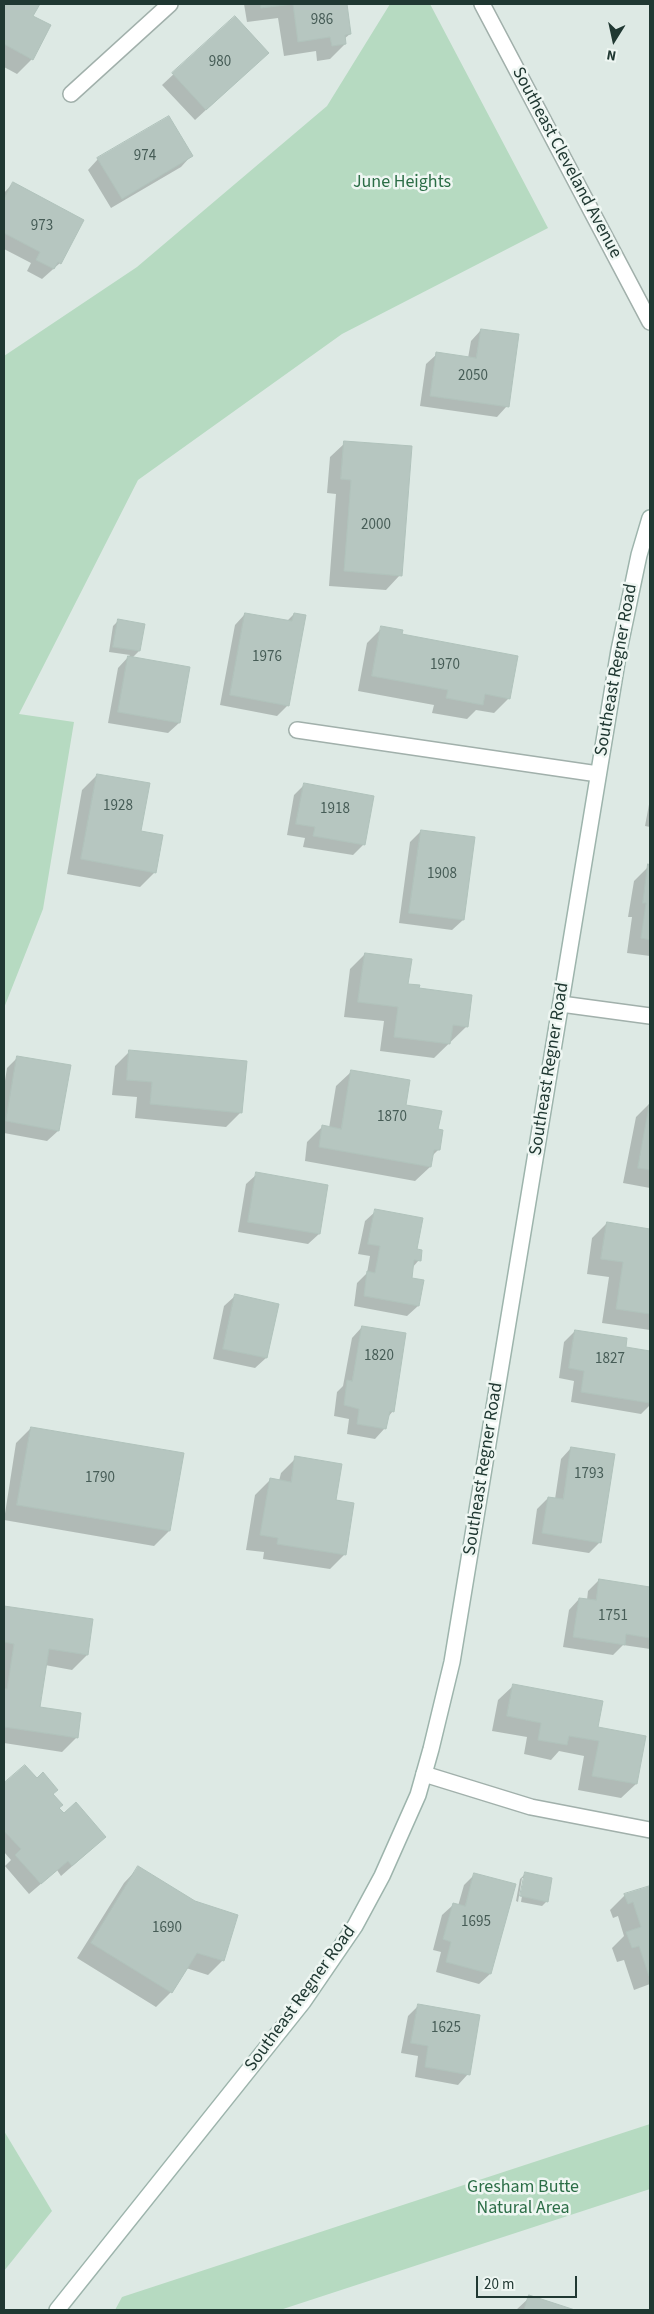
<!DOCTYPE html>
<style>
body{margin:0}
#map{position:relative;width:654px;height:2314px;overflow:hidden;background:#dde9e4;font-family:"Source Sans 3",sans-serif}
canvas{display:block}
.frame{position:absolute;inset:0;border:5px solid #203832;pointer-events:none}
.north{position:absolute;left:589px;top:15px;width:50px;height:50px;-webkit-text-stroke:4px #eef6f2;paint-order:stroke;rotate:190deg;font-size:14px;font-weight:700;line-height:20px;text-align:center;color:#203832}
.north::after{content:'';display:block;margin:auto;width:18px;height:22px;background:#203832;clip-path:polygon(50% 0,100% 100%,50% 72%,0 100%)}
.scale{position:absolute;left:476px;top:2276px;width:101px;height:22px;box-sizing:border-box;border:2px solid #203832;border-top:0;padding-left:6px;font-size:15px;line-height:18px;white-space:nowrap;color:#203832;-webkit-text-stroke:4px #eef6f2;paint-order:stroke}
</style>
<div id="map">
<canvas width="654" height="2314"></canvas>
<div class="frame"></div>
<div class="north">N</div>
<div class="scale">20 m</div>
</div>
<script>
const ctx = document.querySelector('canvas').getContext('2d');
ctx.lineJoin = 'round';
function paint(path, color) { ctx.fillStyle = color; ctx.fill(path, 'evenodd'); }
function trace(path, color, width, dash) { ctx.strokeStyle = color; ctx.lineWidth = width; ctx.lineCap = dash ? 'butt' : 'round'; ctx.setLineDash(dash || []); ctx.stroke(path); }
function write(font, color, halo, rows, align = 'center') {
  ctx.font = font + ' "Source Sans 3",sans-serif'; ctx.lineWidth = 5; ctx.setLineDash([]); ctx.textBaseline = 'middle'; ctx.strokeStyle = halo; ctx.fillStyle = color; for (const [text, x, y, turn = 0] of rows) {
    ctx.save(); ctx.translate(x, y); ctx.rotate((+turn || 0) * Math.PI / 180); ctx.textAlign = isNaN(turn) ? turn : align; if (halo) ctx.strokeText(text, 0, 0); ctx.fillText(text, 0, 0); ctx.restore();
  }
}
paint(new Path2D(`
 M390,4H430L548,228L342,334L138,480L19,714L74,722L43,909L4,1008V356L137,267L327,106Z
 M650,2124V2189L280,2310H115L122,2297Z
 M4,2131L52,2211L4,2271Z`), '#b6dac1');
paint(new Path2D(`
 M4,4H38L32,16V59L17,74L4,67Z
 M244,4H346L350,34L344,39L345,44L330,59L317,61L316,51L284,56L278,18L247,22Z
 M235,17L256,64L195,120L162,85Z
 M191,156L181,167L111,208L88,170L98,159Z
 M13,183L60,263L42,279L27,271L31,263L4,249V193Z
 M481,330L507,406L497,417L420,406L426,364L437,354L468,358L471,341Z
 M345,443L400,575L386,590L329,586L336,494L327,493L330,457Z
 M245,614L287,621L294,614L288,705L277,716L220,705L235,625Z
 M119,620L144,625L139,651L132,658L179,723L168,733L108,723L118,668L130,655L109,652L113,626Z
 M382,628L400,635L509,698L494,713L476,710L467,719L432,713L434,705L358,691L367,643Z
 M97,775L140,832L155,872L140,887L67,874L82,790Z
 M305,784L372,797L363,845L353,855L303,847L305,838L287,835L294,795Z
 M650,799V827L645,826Z
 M421,831L463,920L452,930L399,923L410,842Z
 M649,866H650V956L627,953L632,917H628L634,881Z
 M365,954L407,985L418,989L467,1026L434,1058L380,1051L384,1021L344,1017L350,969Z
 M130,1051L241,1112L226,1127L135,1118L137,1097L112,1095L115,1066Z
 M18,1057L58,1131L47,1141L4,1133V1087L7,1068Z
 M351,1072L437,1130L438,1150L432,1156L430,1167L415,1181L305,1161L307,1142L322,1127L329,1128L336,1086Z
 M650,1103V1188L623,1183L636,1117Z
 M257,1174L319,1234L308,1244L238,1232L246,1184Z
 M376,1211L416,1250L419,1260L412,1268L410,1279L418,1306L407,1316L354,1306L357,1283L367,1273L370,1256L358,1254L365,1221Z
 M607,1223L650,1230V1330L602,1323L609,1277L587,1274L592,1238Z
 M235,1296L277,1305L266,1358L255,1368L213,1359L224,1306Z
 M362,1327L393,1411L388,1417L385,1428L375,1439L347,1434L349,1419L334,1416L337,1392L343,1386L352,1338Z
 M575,1331L625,1348L650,1352V1405L641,1414L571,1402L574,1381L559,1378L564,1342Z
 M31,1428L169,1531L154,1546L4,1520L16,1443Z
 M571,1448L600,1542L589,1553L532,1544L537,1509L548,1498L555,1499L561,1459Z
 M296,1458L334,1501L345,1554L330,1569L263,1559L264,1552L246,1550L255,1495L270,1480L279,1481L281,1473Z
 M599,1580L650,1588V1649L623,1645L613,1655L563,1647L569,1610L579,1599L587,1600L588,1591Z
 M4,1607L87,1655L72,1670L45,1665L38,1708L77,1737L62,1752L4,1743Z
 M513,1686L596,1728L636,1784L621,1798L578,1790L584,1756L559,1751L551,1760L524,1754L527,1737L492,1731L498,1700Z
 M25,1766L52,1794L57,1808L94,1847L61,1876L57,1870L29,1894L5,1866L11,1860L4,1852V1784Z
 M138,1868L223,1960L208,1975L186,1968L171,1992L156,2007L77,1958L124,1883Z
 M475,1874L490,1974L479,1984L436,1972L441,1952L433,1950L442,1915L453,1905L458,1906L464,1885Z
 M525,1874L547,1901L542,1906L521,1902L525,1878H522L518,1902L516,1901L520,1879Z
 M650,1887V1984L634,1990L624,1960L617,1962L612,1948L624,1936L618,1916L613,1918L610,1910L625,1895Z
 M419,2005L468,2074L458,2085L415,2077L418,2056L401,2053L408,2016Z
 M530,2297L571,2310H516Z`), '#0003');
const building = new Path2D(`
 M4,4H40L33,16L51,25L33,60L4,44Z
 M261,4H347L351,34L345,35L346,44L332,46L330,37L298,42L293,4L261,8Z
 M235,16L269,53L206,110L172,73Z
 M169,116L193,156L122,199L97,158Z
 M13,182L84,220L61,264L58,262L54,269L36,260L40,252L4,233V199Z
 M481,329L519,334L509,407L430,396L436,352L476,358Z
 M344,441L412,446L402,576L344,571L351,480L341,479Z
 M245,613L292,621L294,613L306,615L289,706L230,695Z
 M118,619L145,624L140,651L113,647Z
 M381,626L403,630L402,634L518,656L510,699L485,694L483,705L446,698L448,690L372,676Z
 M128,656L190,667L180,723L118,712Z
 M97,774L150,783L141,831L163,835L156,873L81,859Z
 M304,783L374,796L365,845L313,836L315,827L296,824Z
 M421,830L475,837L464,920L409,913Z
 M648,864L650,865V940L641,938L646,903H643Z
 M365,953L412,959L408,984L420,985L419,988L472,995L468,1027L453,1025L450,1044L394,1037L398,1007L358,1002Z
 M129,1050L247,1061L242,1113L150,1104L152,1082L127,1080Z
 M17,1056L71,1065L59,1131L6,1121Z
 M351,1070L410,1080L406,1105L442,1111L438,1129L443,1130L440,1150H434L431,1167L319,1147L322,1125L341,1129Z
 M650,1101V1170L638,1168Z
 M256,1172L328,1185L320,1234L248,1222Z
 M375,1209L423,1218L417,1249L422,1250L421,1261L414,1260L412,1278L424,1280L419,1306L364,1296L367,1271L375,1273L380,1246L368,1244Z
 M607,1222L650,1229V1314L616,1309L623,1262L601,1259Z
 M235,1294L279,1304L267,1358L223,1349Z
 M362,1326L406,1333L394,1412L390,1411L386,1429L357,1424L359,1409L344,1405L347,1380L352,1381Z
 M575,1330L627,1338L626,1347L650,1351V1403L581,1392L584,1371L569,1368Z
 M31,1427L184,1453L170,1531L17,1505Z
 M571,1447L615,1454L601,1543L542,1533L548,1497L563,1499Z
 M295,1456L342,1464L336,1500L354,1503L346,1555L277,1544L278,1538L260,1535L270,1478L291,1482Z
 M599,1579L650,1587V1638L626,1634L625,1645L573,1637L579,1598L596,1600Z
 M4,1606L93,1619L88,1655L49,1649L40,1707L81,1713L78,1738L4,1727V1688L7,1689L14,1644L4,1642Z
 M513,1684L603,1701L598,1727L646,1736L637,1784L592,1776L599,1741L569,1736L567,1745L538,1740L541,1723L507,1716Z
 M25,1765L37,1778L43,1772L58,1790L53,1794L63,1805L59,1808L64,1813L76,1802L106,1837L72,1866L68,1861L41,1884L15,1855L21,1849L4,1831V1783Z
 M138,1866L195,1901L238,1915L224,1961L197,1953L172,1993L91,1943Z
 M525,1872L552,1878L548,1902L520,1896Z
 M474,1873L516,1884L491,1974L446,1962L451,1942L443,1939L453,1903L465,1906Z
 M650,1886V1975L649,1976L639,1946L632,1948L626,1932L641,1927L633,1902L628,1904L624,1894Z
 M418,2004L480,2015L470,2075L425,2067L428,2046L411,2043Z
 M529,2295L575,2310H524Z`);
paint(building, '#b6c6c0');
trace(building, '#b0c2bb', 1);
const lane = new Path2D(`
 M297,730L598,774
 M424,1774L531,1807L650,1830`);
const street = new Path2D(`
 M482,4L650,322
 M71,94L170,4
 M561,1004L650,1016`);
const secondary = new Path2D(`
 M57,2310L303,2002L355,1926L382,1876L418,1795L431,1749L452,1662L619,650L639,555L650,518`);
trace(lane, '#a1b0ab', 18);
trace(street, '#a1b0ab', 18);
trace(secondary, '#9db4ac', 18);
trace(lane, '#fff', 15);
trace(street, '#fff', 15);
trace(secondary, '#fff', 15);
write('15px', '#465c56', null, [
 ["986",322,21],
 ["980",220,63],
 ["974",145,157],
 ["973",42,227],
 ["2050",473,377],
 ["2000",376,526],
 ["1976",267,658],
 ["1970",445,666],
 ["1928",118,807],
 ["1918",335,810],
 ["1908",442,875],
 ["1870",392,1118],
 ["1820",379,1357],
 ["1827",610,1360],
 ["1793",589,1475],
 ["1790",100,1479],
 ["1751",613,1617],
 ["1695",476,1923],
 ["1690",167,1929],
 ["1625",446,2029]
]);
write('18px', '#203832', '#eef6f2', [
 ["Southeast Cleveland Avenue",566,163,62],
 ["Southeast Regner Road",617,670,-80],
 ["Southeast Regner Road",550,1069,-81],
 ["Southeast Regner Road",484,1469,-81],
 ["Southeast Regner Road",301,1999,-54]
]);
write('18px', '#2b6d46', '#eef6f2', [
 ["June Heights",402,183],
 ["Gresham Butte",523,2188],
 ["Natural Area",523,2209]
]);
</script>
